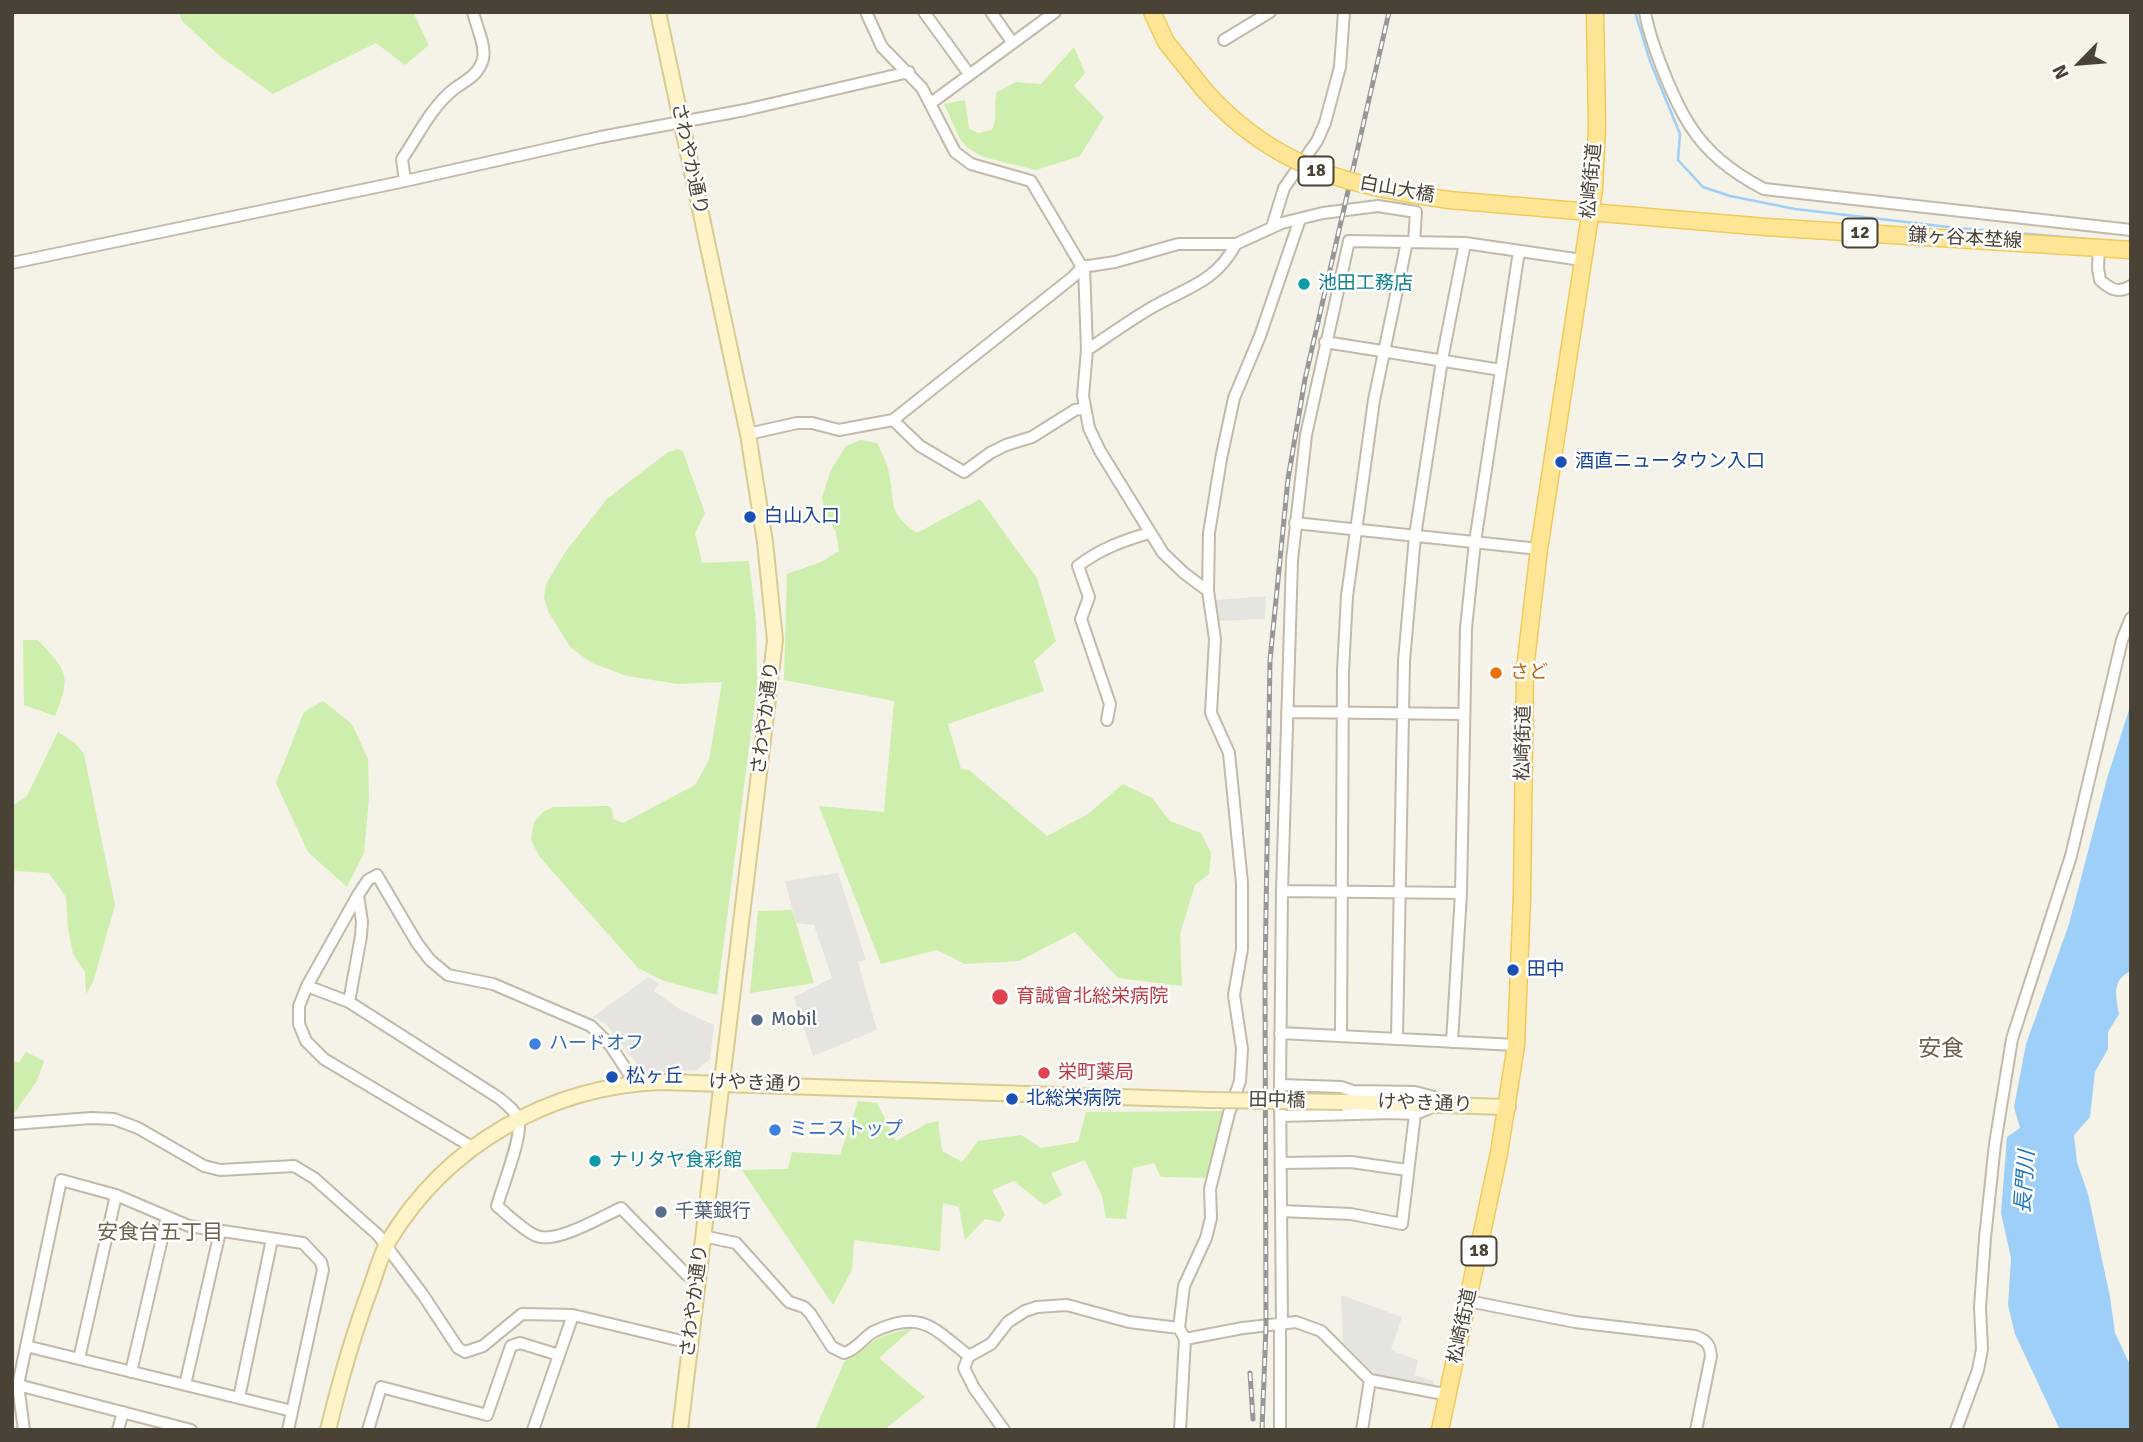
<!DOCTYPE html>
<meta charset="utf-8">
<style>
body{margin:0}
#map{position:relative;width:2143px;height:1442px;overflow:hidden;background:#f5f2e7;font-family:Signika,sans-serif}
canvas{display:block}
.frame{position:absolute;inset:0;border:14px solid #4a4235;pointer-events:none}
.north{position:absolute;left:2045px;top:28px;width:70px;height:70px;-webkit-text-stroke:5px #fff;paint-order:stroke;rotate:245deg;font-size:19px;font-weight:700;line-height:28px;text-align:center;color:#4a4235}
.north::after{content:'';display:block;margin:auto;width:24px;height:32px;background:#4a4235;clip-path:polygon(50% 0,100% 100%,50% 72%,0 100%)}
</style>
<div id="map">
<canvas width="2143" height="1442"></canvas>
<div class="frame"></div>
<div class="north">N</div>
</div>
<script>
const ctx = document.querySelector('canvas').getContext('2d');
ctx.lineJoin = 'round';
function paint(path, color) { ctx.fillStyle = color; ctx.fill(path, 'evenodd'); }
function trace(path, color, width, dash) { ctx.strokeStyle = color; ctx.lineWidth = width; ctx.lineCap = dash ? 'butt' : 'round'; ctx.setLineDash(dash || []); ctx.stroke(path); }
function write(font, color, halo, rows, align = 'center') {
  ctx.font = font + ' Signika,"Noto Sans JP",sans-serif'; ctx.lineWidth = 5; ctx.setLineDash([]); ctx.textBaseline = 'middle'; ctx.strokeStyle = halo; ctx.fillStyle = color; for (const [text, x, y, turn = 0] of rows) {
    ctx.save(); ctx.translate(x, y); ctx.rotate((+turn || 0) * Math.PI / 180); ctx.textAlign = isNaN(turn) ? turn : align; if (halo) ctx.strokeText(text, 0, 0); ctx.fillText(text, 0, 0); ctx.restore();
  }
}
paint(new Path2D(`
 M179,12H413L429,45L405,65L376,43L273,94L221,57L182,21Z
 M1074,47L1085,73L1074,86L1104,117L1080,156L1036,170L983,157L968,148L960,139L944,104L965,100L969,129L978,133L992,130C998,117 993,106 997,92L1016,82L1041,84Z
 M861,440L877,443C881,451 886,461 888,469C896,500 885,512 917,533L980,499L1037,578L1056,641L1034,661L1044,691L948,724L961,769L969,770L1047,836L1088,814L1123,784L1152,798L1170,821L1201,833L1211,853L1209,874L1195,885L1180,934L1182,986L1118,978L1075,932L1019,961L965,964L937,950L881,964L819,806L884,812L894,701L784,680L787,574L821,562L839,551L836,532L825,512L822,497L831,470L846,446Z
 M678,449L683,452L705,513L695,533L702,563L749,561L756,622L757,686L717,995L664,981L638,968L539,856L531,840L534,822L543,812L553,807L608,806L612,809L613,819L623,823L695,785L709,760L722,682L678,684L627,676L592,663L571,648L549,613L544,598L546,584L566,551L607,499L668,452Z
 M23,640H38C67,672 72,674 55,716L24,705Z
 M323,701L352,724L368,759L369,798L364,853L347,887L308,852L276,783L304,712Z
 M58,732L75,743L84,754L115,905L93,982L86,994L85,972L73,954L68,928L66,897L49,873L15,871L12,923V806L27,796Z
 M792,910L814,983L750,993L758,911Z
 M26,1052L44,1061L37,1081L12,1116V1060L19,1063Z
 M858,1101L877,1103L896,1141L926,1124L938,1121L942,1151L962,1162L978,1141L1021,1135L1041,1148L1078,1142L1086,1112L1223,1111L1208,1178L1161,1177L1154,1163L1133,1168L1126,1219L1106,1218L1102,1196L1085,1160L1051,1173L1062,1195L1044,1205L1014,1181L992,1190L1005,1215L1000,1222L985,1219L965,1240L959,1207L943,1203L940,1251L854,1240L852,1270L833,1305L742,1170L788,1169L792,1152L840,1155Z
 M914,1327L879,1358L925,1397L884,1430H815L844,1362L880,1337Z`), '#cdeeac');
paint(new Path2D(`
 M1266,596L1265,619L1218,621L1216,600Z
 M838,873L866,960L858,962L877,1030L813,1056L794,997L832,978L814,925L796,923L785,881Z
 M648,977L659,984L654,991L681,1010L714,1025L710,1059L697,1070L644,1073L606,1024L593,1017Z
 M1341,1295L1402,1317L1391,1350L1418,1360L1415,1375L1434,1381L1432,1388L1376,1375L1343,1342Z`), '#e6e4e0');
paint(new Path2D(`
 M2131,704V971C2111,980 2116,996 2119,1014L2108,1032V1049L2095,1072L2090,1117L2074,1135L2077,1162L2088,1194L2110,1297L2115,1333L2131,1367V1430H2060L2015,1334L2008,1305L2011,1258L2001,1213L2007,1137L2020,1128L2014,1107L2026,1044L2069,924L2108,775Z`), '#9ecff8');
trace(new Path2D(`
 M1635,12L1650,61L1680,134L1678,160L1703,187L1730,196L1795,209L1957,228L2112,241`), '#9ecff8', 2.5);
const street = new Path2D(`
 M866,12L882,47L922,88L955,152L971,164L1031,181L1082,267L1115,262L1178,244H1236L1282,223L1323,213L1378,206L1416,212L1414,242
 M924,12L969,74
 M991,12L1012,42
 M1645,12C1650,42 1674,102 1691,127C1708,154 1737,175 1764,189L2131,230
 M1224,40L1270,12
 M931,103L1055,12
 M405,181L402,159C418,136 431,107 454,89C466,80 478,76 483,59C486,45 476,26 473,12
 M1272,227L1284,188L1317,141L1325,123L1340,67L1344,12
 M2099,247L2098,268L2100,280C2110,289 2118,294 2131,286
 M12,263L405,181L601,137L745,110L909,72
 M1084,266L1087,350L1083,396L1089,428L1100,451L1163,553L1184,573L1208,591
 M1325,342L1501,370
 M1087,350C1108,336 1129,321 1151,308C1187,287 1215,283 1236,244
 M893,420L920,446L964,472L990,453L1006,445L1032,437L1075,410L1085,408
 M748,434L797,423H812L839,430L893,420L1073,277L1082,267
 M1295,523L1539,549
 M1287,712L1464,714
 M1107,720L1110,704L1081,619L1089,597L1078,566C1100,549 1122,541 1149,533
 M1282,891L1461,893
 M307,986L349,1002L499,1098C506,1104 515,1110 518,1119C524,1134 502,1187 497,1206C507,1214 525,1232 537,1236C556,1244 603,1216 621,1208L686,1274L697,1280
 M349,1002L361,936L362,922L358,895
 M1280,1033L1516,1045
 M1341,1036L1343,671L1347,596L1374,400L1407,242
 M1397,1038L1404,661L1415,536L1442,360L1465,243
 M1452,1042L1461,893L1466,628L1475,542L1519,251
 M1280,1085L1341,1087L1353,1091L1415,1092L1434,1097L1440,1104L1415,1114L1392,1113L1280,1116
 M13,1124L91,1118L114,1119L138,1128L204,1166L220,1170L294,1166L314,1178L378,1235L423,1295L458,1348L465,1352L483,1346L522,1314L573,1315L690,1343
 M472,1147L324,1059L306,1041L299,1024V1006L307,986L358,895L368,880L377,875L417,943L430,960L448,975L493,984L591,1026L610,1045L635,1083
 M1281,1163L1351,1162L1407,1170
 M1281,1211L1351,1214L1402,1224L1415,1114
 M703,1236L736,1243L789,1302L804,1307L810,1313L832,1347L844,1353C858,1349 863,1337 875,1331C922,1309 934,1329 969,1356L991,1344L1008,1322L1025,1311L1037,1307L1067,1305L1129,1322L1179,1328
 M1468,1301L1575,1322L1695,1336C1706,1340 1710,1344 1711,1356L1696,1430
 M1282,1325L1280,1085L1282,891L1292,560L1306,435L1349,241L1465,243L1582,260
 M1185,1339L1243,1328L1296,1322L1321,1331L1370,1380L1449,1395
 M26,1346L292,1411
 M969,1356L964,1368L974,1388L1004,1430
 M79,1359L116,1195
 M131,1372L167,1217
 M18,1385L191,1430
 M185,1385L220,1232
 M239,1398L272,1239
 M24,1430L18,1385L61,1180L116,1195L189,1226L303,1243L321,1262L323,1270L288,1430
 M118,1430L123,1412
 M368,1430L381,1387L487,1415L511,1346L520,1343L559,1355
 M533,1430L573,1315
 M1180,1430L1185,1339L1179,1328L1184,1286L1206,1238L1211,1218L1210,1189L1229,1113L1240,1081L1242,1049L1234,995L1242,949V883L1229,753L1211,713L1215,639L1208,591L1209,533L1221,459L1234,398L1260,336L1300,219
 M1280,1430V1325
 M1362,1430L1370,1380
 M1956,1430L1978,1370L1982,1349L1980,1307L1985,1238L1995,1144L2012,1039L2071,856L2122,640L2131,618`);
const secondary = new Path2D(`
 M658,12L748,434L765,542L775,640L680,1430
 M1343,1102L1508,1107
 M328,1430C340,1381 353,1334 371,1287C376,1272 381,1255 388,1242C446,1145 549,1086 662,1082L1210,1100`);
const primary = new Path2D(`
 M1152,12L1166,42L1205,91
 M1449,200L1766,227L2131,250
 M1440,1430L1499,1153L1516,1045L1522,896L1525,669L1539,549L1594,189L1597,126L1595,12`);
trace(street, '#c2baa9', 14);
trace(secondary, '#daca92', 18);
trace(primary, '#f0ca5a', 19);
trace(street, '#fff', 10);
trace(secondary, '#fff4c8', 14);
trace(primary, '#ffe697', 16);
const rail = new Path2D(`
 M1250,1373L1253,1419
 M1262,1430L1266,1326L1265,976L1270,660L1288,479L1305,379L1389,12`);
trace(rail, '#979797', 5);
trace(rail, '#fff', 2.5, [8]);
const secondaryBridge = new Path2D(`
 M1210,1100L1343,1102`);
const primaryBridge = new Path2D(`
 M1205,91C1275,169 1350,186 1449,200`);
trace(secondaryBridge, '#daca92', 18, []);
trace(primaryBridge, '#f0ca5a', 19, []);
trace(secondaryBridge, '#fff4c8', 14);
trace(primaryBridge, '#ffe697', 16);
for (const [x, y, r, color] of [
 [1304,284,7,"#0f9aa8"],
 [1561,462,7,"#1a4fb4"],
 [750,517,7,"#1a4fb4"],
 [1496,673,7,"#e8710a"],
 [1513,970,7,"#1a4fb4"],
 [1000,997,9,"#e0444e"],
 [757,1020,7,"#5c6f8a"],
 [535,1044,7,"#3f7fe0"],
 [1044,1073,7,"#e0444e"],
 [612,1077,7,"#1a4fb4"],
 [1012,1099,7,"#1a4fb4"],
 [775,1130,7,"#3f7fe0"],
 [595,1161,7,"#0f9aa8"],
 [661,1212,7,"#5c6f8a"]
]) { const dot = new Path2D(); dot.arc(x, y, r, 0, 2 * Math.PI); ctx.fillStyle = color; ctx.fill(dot); trace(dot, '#fff', 2.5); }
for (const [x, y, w] of [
 [1316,171,35],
 [1860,233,35],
 [1479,1251,35]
]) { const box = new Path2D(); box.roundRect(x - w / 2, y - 14.5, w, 29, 5); ctx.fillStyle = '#fff'; ctx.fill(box); trace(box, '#4a4235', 2); }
write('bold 18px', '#4a4235', null, [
 ["18",1316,171],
 ["12",1860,233],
 ["18",1479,1251]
]);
write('19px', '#4a4235', '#fff', [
 ["さわやか通り",689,159,78],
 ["松崎街道",1592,181,-85],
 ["白山大橋",1397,190,10],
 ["鎌ヶ谷本埜線",1965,239,3],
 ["さわやか通り",766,718,-83],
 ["松崎街道",1524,743,-89],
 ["けやき通り",756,1084,2],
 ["田中橋",1277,1101,1],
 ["けやき通り",1425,1104,2],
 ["さわやか通り",695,1301,-83],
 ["松崎街道",1463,1326,-78]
]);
write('19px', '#0d838f', '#fff', [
 ["池田工務店",1318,284],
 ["ナリタヤ食彩館",609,1161]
], 'left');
write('19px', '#164399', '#fff', [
 ["酒直ニュータウン入口",1575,462],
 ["白山入口",764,517],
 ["田中",1527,970],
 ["松ヶ丘",626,1077],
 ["北総栄病院",1026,1099]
], 'left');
write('19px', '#c56008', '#fff', [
 ["さど",1510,673]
], 'left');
write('19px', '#be3a42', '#fff', [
 ["育誠會北総栄病院",1016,997],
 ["栄町薬局",1058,1073]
], 'left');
write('19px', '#4e5e75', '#fff', [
 ["Mobil",771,1020],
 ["千葉銀行",675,1212]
], 'left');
write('19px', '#366cbe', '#fff', [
 ["ハードオフ",549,1044],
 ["ミニストップ",789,1130]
], 'left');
write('italic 21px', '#2278c2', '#fff', [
 ["長門川",2026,1182,-86]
]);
write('21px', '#6e614b', '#fff', [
 ["安食台五丁目",160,1233]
]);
write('23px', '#6e614b', '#fff', [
 ["安食",1941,1050]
]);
</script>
